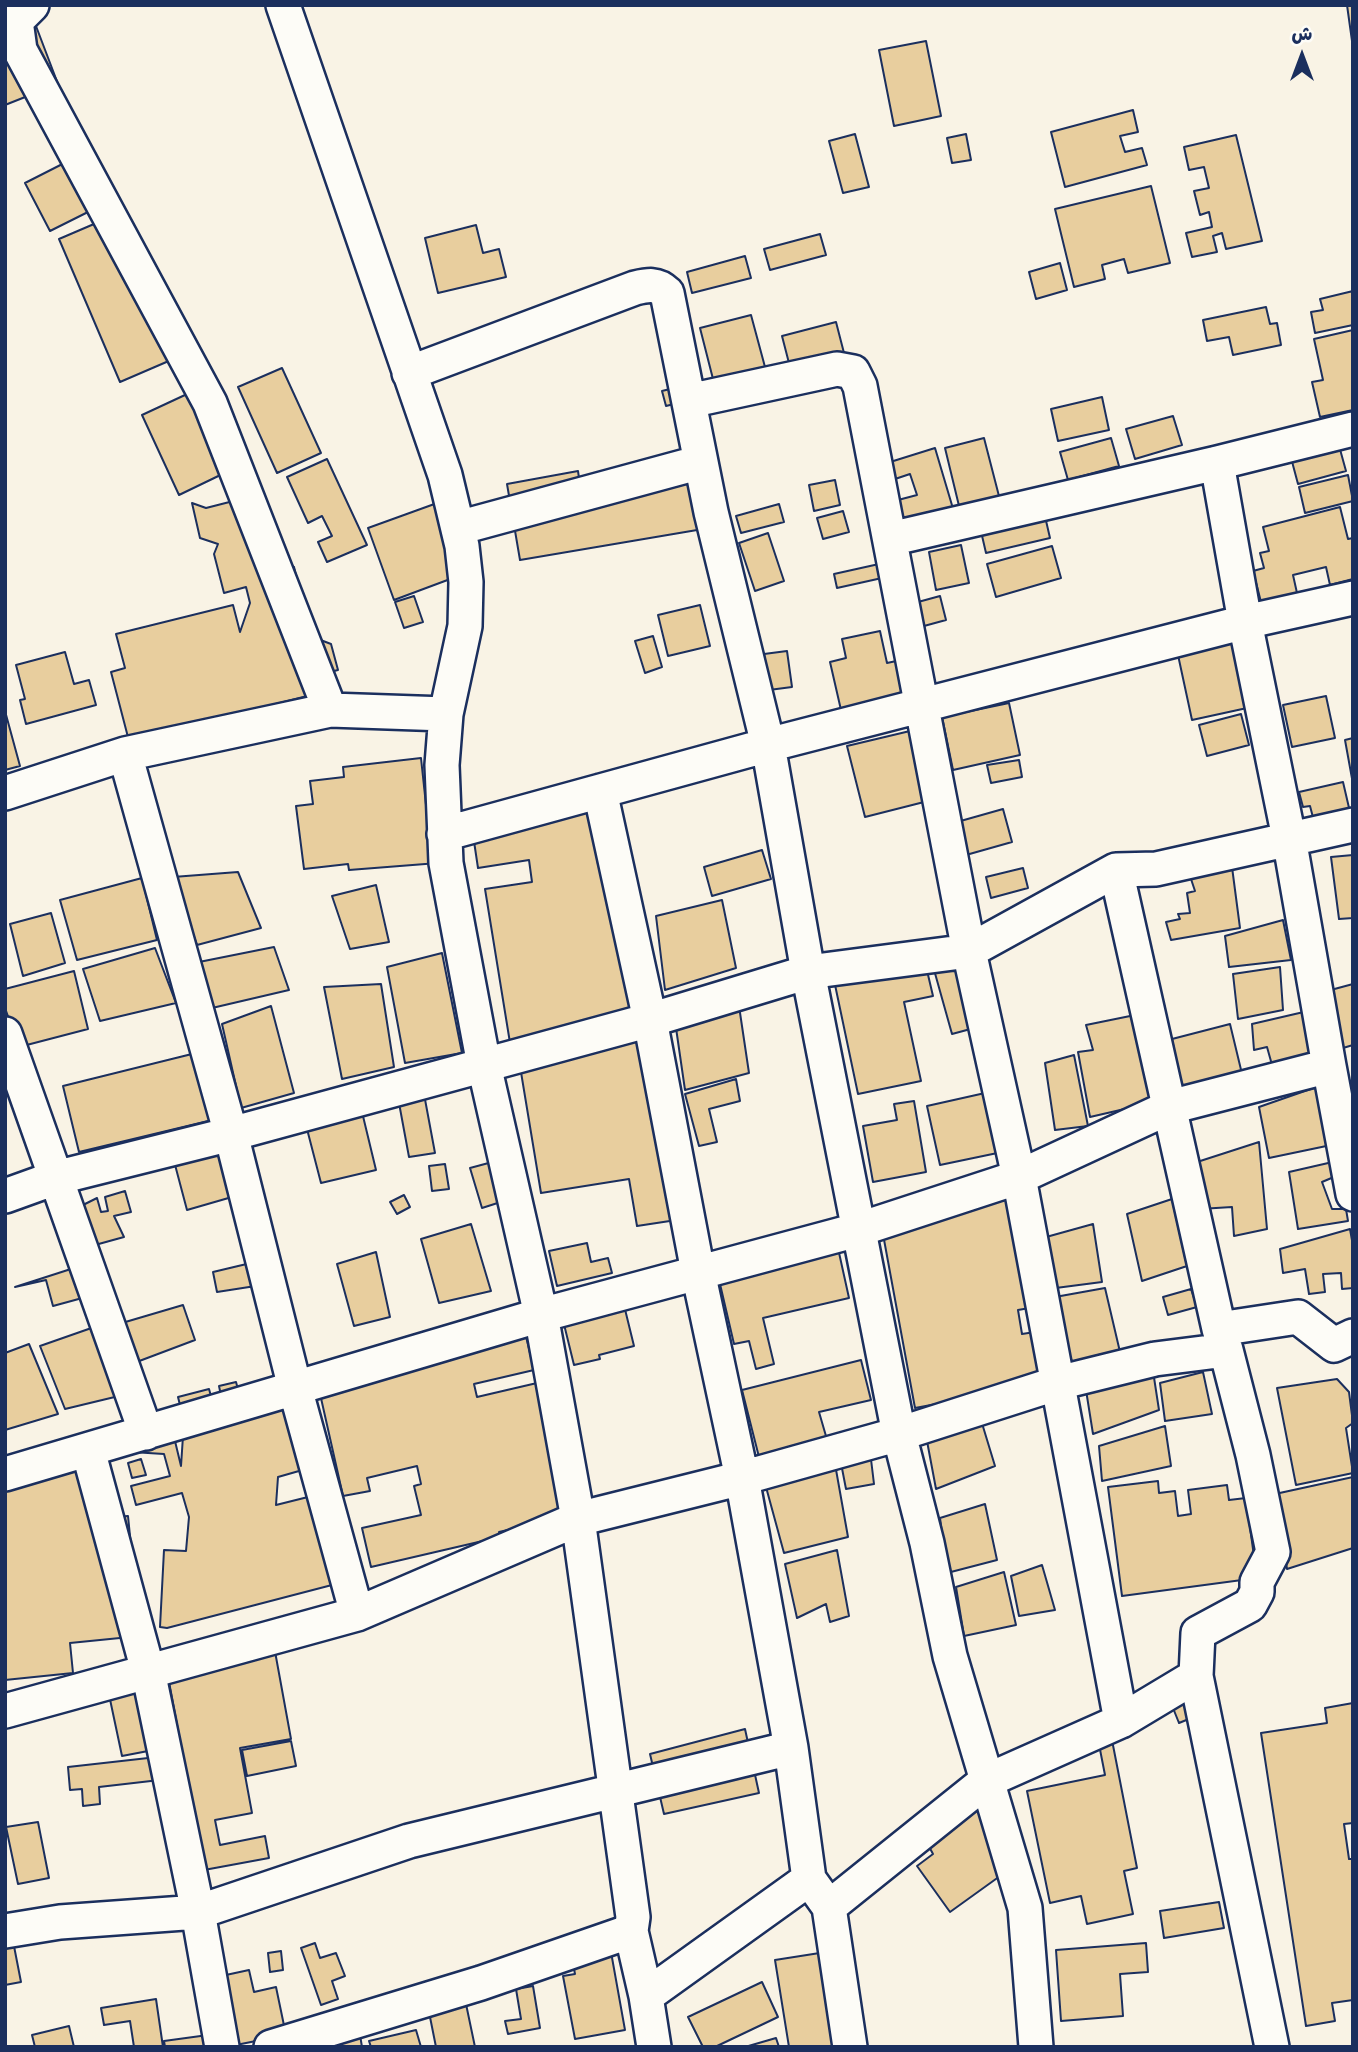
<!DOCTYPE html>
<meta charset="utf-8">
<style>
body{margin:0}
#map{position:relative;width:1358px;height:2052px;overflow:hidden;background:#f9f3e5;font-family:Mynerve,"Playpen Sans Arabic",sans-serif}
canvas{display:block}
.frame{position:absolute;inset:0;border:7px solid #1b2f5e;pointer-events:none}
.north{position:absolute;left:1267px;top:21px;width:70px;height:70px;-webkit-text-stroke:5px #fdfcf7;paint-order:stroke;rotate:0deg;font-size:19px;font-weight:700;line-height:28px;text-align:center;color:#1b2f5e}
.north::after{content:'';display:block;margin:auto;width:24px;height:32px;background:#1b2f5e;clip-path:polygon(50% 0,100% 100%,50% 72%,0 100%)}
</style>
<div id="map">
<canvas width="1358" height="2052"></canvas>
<div class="frame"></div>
<div class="north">ش</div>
</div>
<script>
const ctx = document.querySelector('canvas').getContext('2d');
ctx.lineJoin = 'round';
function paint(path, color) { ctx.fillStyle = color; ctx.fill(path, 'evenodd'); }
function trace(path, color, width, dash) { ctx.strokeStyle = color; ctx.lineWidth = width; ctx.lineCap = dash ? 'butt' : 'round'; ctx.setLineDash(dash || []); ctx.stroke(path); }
const building = new Path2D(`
 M5,5H28L58,84L5,105Z
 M1347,5H1353V48Z
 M926,41L941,116L894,126L879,50Z
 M1133,110L1138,132L1120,136L1125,152L1142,148L1147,165L1065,187L1051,132Z
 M855,134L869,187L843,193L829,141Z
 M966,134L971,160L952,163L947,138Z
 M1236,135L1262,241L1226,249L1222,233L1213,236L1217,252L1192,257L1186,233L1212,227L1209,212L1200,215L1194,191L1209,188L1204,167L1189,170L1184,147Z
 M88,151L98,207L50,231L25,183Z
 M1151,186L1170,263L1128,273L1124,259L1102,265L1105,279L1074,287L1055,209Z
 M108,218L185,354L120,382L59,239Z
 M476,225L483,253L499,249L506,277L438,293L425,238Z
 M820,234L826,255L770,270L764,249Z
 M745,256L751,278L692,293L687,272Z
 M1060,263L1067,290L1036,299L1029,272Z
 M1353,291V325L1315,333L1311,312L1323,310L1320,299Z
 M1266,307L1270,324L1277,323L1281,345L1233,355L1229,337L1207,341L1203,320Z
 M751,315L765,367L713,379L700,328Z
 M836,322L844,353L790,367L782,336Z
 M1353,330V410L1320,417L1312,382L1323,380L1314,339Z
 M282,368L321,453L277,473L238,387Z
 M678,387L682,402L666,406L662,391Z
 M200,388L237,467L179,495L142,415Z
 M1102,397L1109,430L1058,441L1051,409Z
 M1173,416L1182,445L1135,459L1126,429Z
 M984,438L1000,500L960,510L945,448Z
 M1111,438L1119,466L1068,480L1060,452Z
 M1338,442L1346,471L1298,484L1290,454Z
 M935,448L954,512L905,526L898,500L917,495L910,474L892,480L887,463Z
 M690,454L703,529L520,560L507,484L578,471L579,478L641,467Z
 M327,459L367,545L327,562L318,542L332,536L322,516L308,523L287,477Z
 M1348,475L1353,501L1305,513L1299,487Z
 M835,480L840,505L814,511L809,485Z
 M257,495L275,560L294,567L310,636L331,644L338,670L330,672L335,689L129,741L111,672L125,668L116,634L233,605L240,632L250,603L246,587L224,593L214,554L218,544L200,538L192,503L206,508Z
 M451,498L477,569L394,600L368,528Z
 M779,504L784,522L741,533L736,516Z
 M1340,507L1348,539L1353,538V579L1330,585L1326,567L1293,575L1297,593L1261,602L1253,571L1264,568L1260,553L1269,551L1263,527Z
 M843,511L849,532L823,539L817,518Z
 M1044,512L1050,538L986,553L980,527Z
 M768,533L784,581L755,591L739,543Z
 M961,545L969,583L936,590L929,552Z
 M1052,546L1061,578L996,597L987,564Z
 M879,564L882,578L837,588L834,574Z
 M414,596L423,622L404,628L395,602Z
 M940,596L946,620L924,626L918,602Z
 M700,605L710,646L668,656L658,615Z
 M880,631L887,663L901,660L909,694L841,710L830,662L846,658L842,639Z
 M653,636L662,667L645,673L635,641Z
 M1233,643L1247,708L1192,720L1178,655Z
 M787,651L792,687L769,690L764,654Z
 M65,652L74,684L89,680L96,705L26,724L20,700L25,699L16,665Z
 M1326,696L1335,738L1292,747L1283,705Z
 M1009,703L1020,755L953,770L942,717Z
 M5,711L20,766L5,770Z
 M1241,714L1249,745L1207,756L1199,725Z
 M910,731L928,801L865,817L847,746Z
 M1353,738V784L1345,740Z
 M421,758L426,805L431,804L438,863L349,870L348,864L304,869L296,806L313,804L310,781L344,777L343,767Z
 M1019,760L1022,777L991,783L987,765Z
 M1343,782L1353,825H1315L1310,806L1303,807L1299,792Z
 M589,809L598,864L609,862L683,1219L637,1226L629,1179L541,1193L517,1048L511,1049L485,889L532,882L529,860L478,868L472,828Z
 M1003,809L1012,842L966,855L957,822Z
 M762,850L771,879L712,896L704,867Z
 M1353,855V918L1339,919L1331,857Z
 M1232,867L1240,928L1171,940L1166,922L1180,919L1178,914L1190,913L1187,893L1195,891L1190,876Z
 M1023,868L1028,888L991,898L986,877Z
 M238,872L261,928L197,945L173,877Z
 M142,878L157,940L77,960L60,900Z
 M376,885L389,942L350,949L332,896Z
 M722,900L736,968L665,990L656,916Z
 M51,913L65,963L23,976L10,924Z
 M1283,920L1291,960L1229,967L1225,936Z
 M274,947L289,990L212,1008L199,962Z
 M155,948L176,1003L100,1021L83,969Z
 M956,952L978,1027L952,1034L931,959Z
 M442,953L462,1053L405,1063L387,967Z
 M925,962L933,996L904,1002L921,1081L858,1094L834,980Z
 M1280,967L1283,1010L1238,1019L1233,974Z
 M74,971L88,1029L19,1047L5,1008V989Z
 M381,984L394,1067L342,1079L324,987Z
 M1353,984V1045L1343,1048L1327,991Z
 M271,1006L294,1093L241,1108L222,1024Z
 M739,1006L749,1073L685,1090L675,1021Z
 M1308,1011L1319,1058L1274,1072L1267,1047L1254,1050L1252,1024Z
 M1140,1014L1155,1102L1090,1117L1078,1052L1093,1050L1086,1025Z
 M1230,1024L1243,1078L1182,1092L1172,1039Z
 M208,1050L225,1117L79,1152L63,1086Z
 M1074,1055L1088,1126L1055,1130L1045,1063Z
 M736,1079L740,1101L709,1109L717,1142L699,1146L685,1094Z
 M1325,1084L1336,1144L1269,1158L1259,1107Z
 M994,1091L1007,1151L940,1165L927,1106Z
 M424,1094L435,1153L409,1157L399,1103Z
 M914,1101L926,1172L873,1182L863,1126L897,1120L894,1104Z
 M362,1112L376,1170L321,1183L307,1129Z
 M1259,1142L1267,1229L1234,1236L1232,1207L1200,1209L1194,1163Z
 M217,1149L232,1197L187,1210L174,1161Z
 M496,1161L507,1200L482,1208L470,1168Z
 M1337,1161L1341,1174L1322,1182L1332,1209H1346L1348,1221L1298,1229L1289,1172Z
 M445,1164L449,1189L432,1191L429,1166Z
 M1011,1172L1041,1306L1018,1310L1022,1334L1041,1331L1050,1383L915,1408L878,1207Z
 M125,1191L131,1212L114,1216L124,1237L95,1245L83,1205L97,1198L101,1212L108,1211L105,1197Z
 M404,1195L410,1207L397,1214L390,1202Z
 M1172,1199L1187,1266L1142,1281L1127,1214Z
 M471,1224L491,1291L439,1303L421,1239Z
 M1093,1224L1102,1282L1048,1289L1039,1239Z
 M1350,1229L1353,1246V1288L1342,1289L1341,1273L1323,1274L1325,1292L1309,1294L1305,1269L1283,1273L1280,1249Z
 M834,1230L849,1298L763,1318L774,1364L756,1369L749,1341L734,1344L713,1254Z
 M587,1243L591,1262L608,1258L612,1273L557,1286L549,1251Z
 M376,1252L390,1317L354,1326L337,1264Z
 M255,1262L262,1285L217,1292L213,1272Z
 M74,1268L86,1297L53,1306L46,1280L15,1287Z
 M1105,1288L1120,1352L1071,1367L1055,1297Z
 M1191,1289L1197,1307L1168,1315L1163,1297Z
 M621,1293L634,1346L599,1355L600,1359L574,1365L560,1308Z
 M183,1305L195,1340L134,1363L122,1323Z
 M521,1315L534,1370L474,1384L477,1397L537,1383L569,1516L499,1532L500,1537L371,1567L362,1528L421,1515L414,1486L421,1484L417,1466L367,1478L370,1491L343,1496L314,1367Z
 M100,1325L123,1395L65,1409L40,1346Z
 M29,1344L58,1414L5,1430V1353Z
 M861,1360L871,1400L819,1412L828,1443L760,1461L742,1390Z
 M1153,1371L1159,1410L1093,1434L1086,1390Z
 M1203,1372L1212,1414L1165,1421L1160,1383Z
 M1337,1379L1349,1392L1353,1423L1346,1428L1353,1473L1296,1485L1277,1388Z
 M236,1382L239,1393L287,1383L306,1469L278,1477L276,1505L324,1493L355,1579L167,1628L160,1627L164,1550L186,1551L189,1517L182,1493L136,1505L131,1486L170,1476L164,1454L116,1451L168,1412L181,1466L184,1421L178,1397L209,1389L214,1407L223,1405L219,1386Z
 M981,1420L995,1466L936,1489L927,1441Z
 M1165,1426L1171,1466L1102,1481L1099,1446Z
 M870,1451L874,1484L846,1489L840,1458Z
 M109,1453L115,1517L128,1516L140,1636L70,1643L73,1673L5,1680V1463Z
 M141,1459L146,1475L132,1478L128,1463Z
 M835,1464L848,1537L784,1553L766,1487Z
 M1353,1477V1548L1287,1569L1275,1494Z
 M1158,1481L1159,1493L1175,1491L1178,1516L1191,1514L1188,1490L1227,1485L1229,1500L1246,1498L1257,1578L1122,1596L1108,1487Z
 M985,1504L997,1560L947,1573L940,1518Z
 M837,1550L849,1616L830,1622L826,1604L797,1618L785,1564Z
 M1042,1565L1055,1610L1019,1616L1011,1576Z
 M1004,1572L1016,1625L964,1636L956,1587Z
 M272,1635L291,1739L240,1748L252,1813L215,1820L220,1845L265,1836L269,1858L204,1870L164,1655Z
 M151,1661L169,1747L122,1756L104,1671Z
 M1200,1696L1206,1712L1179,1723L1173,1708Z
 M1353,1703V1823L1344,1824L1349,1859H1353V2000L1332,2003L1335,2021L1306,2026L1261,1733L1327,1723L1325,1708Z
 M1095,1724L1111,1735L1137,1868L1124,1871L1133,1914L1087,1924L1081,1896L1050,1903L1027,1791L1105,1775Z
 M745,1729L759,1793L664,1814L650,1754Z
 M291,1741L296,1766L247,1776L242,1750Z
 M175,1755L177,1778L99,1787L100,1804L83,1806L82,1789L70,1790L68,1767Z
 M974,1804L1007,1871L950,1912L917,1866L933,1854L926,1841Z
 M38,1822L49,1878L18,1884L6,1827Z
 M1219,1902L1224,1928L1164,1938L1160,1911Z
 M13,1941L21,1982L5,1985V1942Z
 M315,1943L320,1958L336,1953L345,1976L332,1981L338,1999L321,2005L301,1948Z
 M1146,1943L1148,1972L1120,1974L1123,2016L1061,2021L1056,1950Z
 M281,1951L283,1970L270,1972L268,1953Z
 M611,1952L625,2030L575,2039L563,1976L575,1974L572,1959Z
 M826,1952L841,2047H789L775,1960Z
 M249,1970L254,1992L276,1987L286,2035L226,2047L212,1978Z
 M762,1982L778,2017L715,2047H703L688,2017Z
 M533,1986L540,2028L508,2034L505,2021L521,2019L516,1989Z
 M156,1999L163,2047H134L130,2021L104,2025L101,2008Z
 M466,2004L475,2047H436L429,2012Z
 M69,2026L74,2047H35L32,2035Z
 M416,2030L421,2047H371L369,2041Z
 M208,2035L210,2047H165L164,2041Z
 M360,2035L362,2047H308Z
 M776,2038L779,2047H745Z`);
paint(building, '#e8ce9e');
trace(building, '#1b2f5e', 2);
const street = new Path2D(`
 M32,5L16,21L20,50L210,403L330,710
 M283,5L445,475L462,546L466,582L465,626L446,714L442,765L446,863L484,1065L541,1315L578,1519L633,1917L631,1931L646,1996L654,2047
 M409,373L635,288C648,285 657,283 667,293L711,512L768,745L808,972L899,1434L927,1543L950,1656L1025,1908L1036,2047
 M689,401L837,369L853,372L860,386L969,951L1019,1177L1121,1721
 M1217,463L1245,622L1289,838L1329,1066
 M458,528L701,462
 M890,539L1217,463L1353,429
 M5,793L125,754
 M444,834L768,745L1245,622L1353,598
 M1116,870L1219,1329
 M5,1034L146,1433
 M5,1196L55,1178L231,1134L650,1020L808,972L969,951L1116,870L1156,869L1353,825
 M88,1450L148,1671L198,1912L222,2047
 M5,1474L541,1315L857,1230L1019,1177L1170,1107L1329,1066L1353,1194
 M357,1614L295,1388L231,1134L125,754L330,710L446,714
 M1196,1676L1198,1633L1250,1605L1257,1592V1582L1273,1552L1253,1455L1226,1350
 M5,1711L357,1614L578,1519L742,1478L899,1434L1058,1383L1155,1359L1226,1350L1219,1329L1298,1317L1334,1345L1353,1336
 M791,1748L809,1879L829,1907L850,2047
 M829,1907L986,1781L1121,1721L1196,1676L1272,2047
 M5,1931L60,1922L198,1912L409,1841L791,1748L742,1478L698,1272L650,1020L600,791
 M646,1996L809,1879
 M271,2047L481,1983L631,1931`);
trace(street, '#1b2f5e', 38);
trace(street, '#fdfcf7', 33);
</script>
